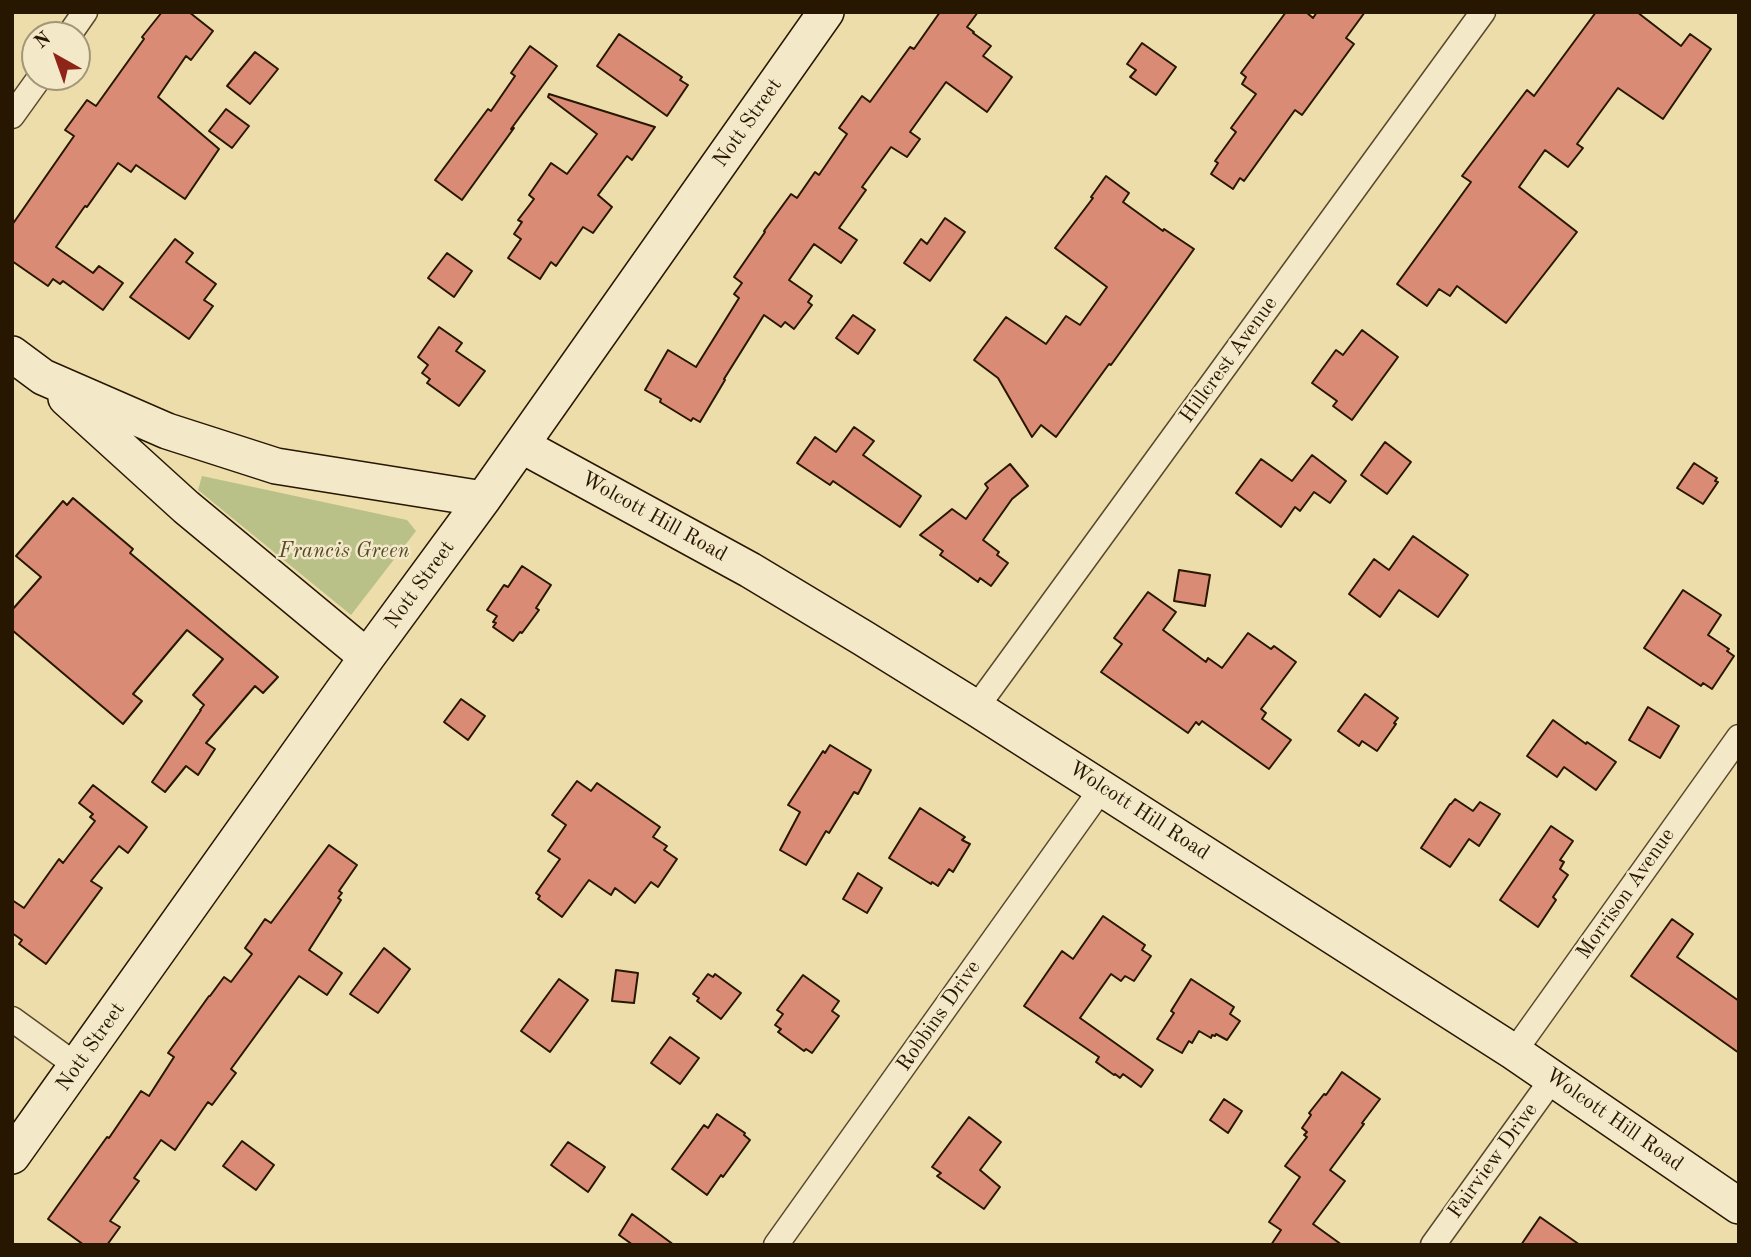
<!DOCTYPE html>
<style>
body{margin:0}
#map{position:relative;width:1751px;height:1257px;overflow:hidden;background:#edddab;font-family:"Old Standard TT",serif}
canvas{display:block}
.frame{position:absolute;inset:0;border:14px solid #281700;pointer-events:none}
.north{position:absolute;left:21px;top:21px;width:70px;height:70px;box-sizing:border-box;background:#f3e9c8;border:2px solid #a29578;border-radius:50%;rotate:320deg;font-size:19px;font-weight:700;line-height:28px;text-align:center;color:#281700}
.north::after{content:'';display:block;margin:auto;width:24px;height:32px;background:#8f2418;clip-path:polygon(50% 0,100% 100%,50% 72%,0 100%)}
</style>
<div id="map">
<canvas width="1751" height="1257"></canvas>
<div class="frame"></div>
<div class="north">N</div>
</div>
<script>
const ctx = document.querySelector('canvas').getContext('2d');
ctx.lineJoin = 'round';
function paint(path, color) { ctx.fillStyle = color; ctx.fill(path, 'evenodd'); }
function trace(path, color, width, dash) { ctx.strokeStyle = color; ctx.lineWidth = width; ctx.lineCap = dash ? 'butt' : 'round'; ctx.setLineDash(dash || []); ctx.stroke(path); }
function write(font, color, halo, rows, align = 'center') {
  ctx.font = font + ' "Old Standard TT",serif'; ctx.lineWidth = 5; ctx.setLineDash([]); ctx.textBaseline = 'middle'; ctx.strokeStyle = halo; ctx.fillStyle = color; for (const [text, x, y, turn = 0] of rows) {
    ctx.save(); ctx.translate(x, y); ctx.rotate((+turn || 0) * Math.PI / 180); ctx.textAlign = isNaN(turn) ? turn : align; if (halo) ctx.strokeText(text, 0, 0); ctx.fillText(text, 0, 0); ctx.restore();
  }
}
paint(new Path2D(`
 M202,476L407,520L416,531L351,615L198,490Z`), '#b9c088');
const building = new Path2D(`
 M162,12H189L213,31L191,60L186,56L158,97L219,149L185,199L136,165L131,172L118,163L87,207L85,206L56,247L93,273L99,266L123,283L103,310L63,281L60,284L53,279L48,286L12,261V225L74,136L65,130L87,100L96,106L144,39L142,37Z
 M940,12H978L967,27L974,32L973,33L991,46L983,56L1012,77L987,112L946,82L910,132L920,139L907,157L891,147L862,187L866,190L839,228L857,240L841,263L814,244L789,280L812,296L808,302L812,305L794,329L785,322L781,327L764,315L724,379L725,380L700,422L693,418L691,421L660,402L661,399L645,390L668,350L696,367L739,298L734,294L742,283L734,277L765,232L764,231L791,194L797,198L815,172L819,175L847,134L839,128L862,96L870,102L910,47L914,49Z
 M1286,12H1306L1313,18L1317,12H1365L1346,38L1354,44L1302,115L1295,110L1244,181L1240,178L1233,189L1211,174L1218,163L1215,161L1236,132L1231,128L1256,94L1242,84L1246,77L1241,73Z
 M1596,12H1637L1681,46L1690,34L1711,49L1663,119L1618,88L1577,144L1583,148L1568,167L1545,150L1519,187L1577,232L1506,323L1457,286L1450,296L1439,289L1427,306L1397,284L1471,182L1462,176L1527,90L1534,96Z
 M619,34L682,77L680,80L688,85L667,116L597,66Z
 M1142,43L1176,67L1156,95L1130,77L1136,70L1127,64Z
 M530,46L557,66L511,129L514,128L462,200L435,180L488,109L491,111L515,76L511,73Z
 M255,52L278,69L250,104L227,86Z
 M549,94L655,127L632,160L627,156L598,195L612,207L593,233L583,227L556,266L551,262L540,279L508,258L521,239L514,234L522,222L518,220L534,199L529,195L551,163L567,174L597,134L548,97Z
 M226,109L249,126L232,148L209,131Z
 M1106,176L1129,193L1123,202L1163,231L1164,229L1194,249L1147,315L1111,365L1109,364L1056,437L1041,425L1032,437L998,378L974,360L1006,317L1046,344L1066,316L1080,325L1107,287L1055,248L1093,198L1091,197Z
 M945,218L965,232L930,281L904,263L921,239L927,244Z
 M175,239L193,253L186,262L216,284L204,300L213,306L189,339L130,297Z
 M447,253L472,271L454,297L428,278Z
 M853,315L875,330L858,354L836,338Z
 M439,327L462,343L456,351L485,371L459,406L427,383L430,379L422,373L428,365L418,357Z
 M1362,330L1398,357L1352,420L1333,406L1337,401L1312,383L1336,350L1343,355Z
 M854,427L874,441L863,455L921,496L900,527L833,481L830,485L797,463L815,437L836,452Z
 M1385,442L1411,462L1387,494L1361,475Z
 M1312,455L1346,481L1330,503L1314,492L1300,511L1295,507L1281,527L1236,493L1261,459L1292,481Z
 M1694,463L1717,478L1715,481L1718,482L1703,504L1677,488Z
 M1010,464L1028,486L1012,499L983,540L999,552L997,555L1008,563L991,586L980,578L978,582L963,571L940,555L943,551L920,535L952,509L966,519L988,488L985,484Z
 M73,498L133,549L130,553L278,677L263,693L255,686L206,743L215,749L198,775L186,766L165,792L152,782L201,710H200L204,705L193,695L223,659L187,630L133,694L142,701L123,724L12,630V610L41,577L16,556L63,501L67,505Z
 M1413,536L1468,575L1438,617L1399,590L1380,617L1349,594L1374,559L1389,570Z
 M522,566L551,585L536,608L539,610L522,633L520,632L513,641L493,627L496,623L493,622L497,616L487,610L504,585L508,587Z
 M1179,570L1210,575L1205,606L1174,601Z
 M1683,590L1721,615L1708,635L1729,649L1727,651L1734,656L1712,689L1703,683L1701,686L1644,648Z
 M1148,592L1176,612L1163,630L1206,662L1208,658L1222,668L1248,633L1271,649L1274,646L1296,662L1261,709L1266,713L1262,719L1291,740L1269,769L1202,721L1199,725L1196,722L1188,733L1101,672L1122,644L1114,638Z
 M1365,694L1398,718L1394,723L1396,724L1377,751L1362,741L1359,746L1338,731Z
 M461,699L485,716L468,740L444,722Z
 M1648,707L1679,726L1660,758L1629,740Z
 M1553,720L1586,744L1587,742L1616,762L1596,790L1564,767L1557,777L1527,756Z
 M830,745L871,770L858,794L854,792L829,833L826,831L806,865L780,850L800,812L788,805L823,751L825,753Z
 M577,781L591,791L597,783L660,827L653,837L667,846L664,850L677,859L658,887L651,882L635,903L615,888L611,895L589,880L562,917L538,899L540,896L536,893L560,859L548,851L566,825L552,815Z
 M93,785L147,827L128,853L119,846L91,881L102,888L46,964L19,944L22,940L12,933V900L24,908L59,859L63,863L95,821L90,817L93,814L79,803Z
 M1455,799L1473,811L1480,802L1500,814L1479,846L1469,839L1450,867L1421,848L1450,804H1451Z
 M920,808L965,837L962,840L970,844L953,872L949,869L938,886L932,882L931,884L889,858Z
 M1551,826L1573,841L1560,860L1564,862L1560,869L1568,875L1553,897L1556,900L1538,927L1500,900Z
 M329,845L357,865L339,891L342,893L338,898L341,900L309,950L342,973L327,995L299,976L231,1069L236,1073L212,1105L208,1102L175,1150L161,1140L134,1178L139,1181L110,1221L120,1227L107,1245H84L48,1219L107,1137L109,1138L141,1091L149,1096L174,1057L168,1053L209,996H210L224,977L231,982L252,954L245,948L265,919L271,923Z
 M858,873L882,888L867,913L843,899Z
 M1103,916L1145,945L1142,950L1151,956L1134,981L1125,976L1121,981L1111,974L1080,1018L1153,1070L1141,1087L1123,1074L1120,1078L1115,1074L1114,1075L1096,1062L1099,1057L1024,1006L1062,951L1073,959Z
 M1672,919L1693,934L1677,957L1739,1001V1053L1631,976Z
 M384,948L410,969L378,1013L350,994Z
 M616,970L638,973L634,1003L612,1001Z
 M708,974L713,977L715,974L741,993L721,1019L697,1001L699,998L693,994Z
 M803,975L839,1001L832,1011L839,1016L812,1053L806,1049L804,1051L778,1032L781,1029L775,1025L783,1014L777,1010Z
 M559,979L588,1000L550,1052L521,1031Z
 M1191,979L1234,1007L1230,1014L1240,1021L1227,1040L1216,1034L1215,1036L1212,1035L1211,1038L1199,1031L1192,1043L1189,1041L1182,1053L1157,1039L1174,1013L1171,1011Z
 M670,1037L699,1058L680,1084L651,1063Z
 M1342,1072L1380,1099L1362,1123L1364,1124L1330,1170L1345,1181L1313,1224L1342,1245H1271L1281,1230L1269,1222L1300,1177L1285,1166L1307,1137L1304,1135L1307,1132L1302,1128L1311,1115L1309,1113L1324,1094L1326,1095Z
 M1224,1099L1242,1111L1228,1133L1210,1120Z
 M717,1114L745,1133L744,1135L750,1140L723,1177L721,1175L707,1195L672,1169L704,1125L708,1128Z
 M969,1117L1001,1142L980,1170L1000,1187L984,1209L937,1176L941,1173L932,1167Z
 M242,1141L274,1165L256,1190L223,1166Z
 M568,1142L605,1167L588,1192L551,1165Z
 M632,1214L674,1245H633L619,1235Z
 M1540,1217L1580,1245H1521Z`);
paint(building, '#d98b75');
trace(building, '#281700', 2);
const street = new Path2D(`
 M69,35L85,12
 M12,116L40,77
 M976,708L1483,12
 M12,1019L77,1066
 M1514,1052L1739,737
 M776,1245L1102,788
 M1433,1245L1553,1078`);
const secondary = new Path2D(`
 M12,354L43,377L167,431L276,466L483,499
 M66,398L186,507L367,657
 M521,445L750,570L863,638L976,708L1514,1052L1739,1206
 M12,1156L367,657L483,499L826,12`);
trace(street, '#59482b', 27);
trace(secondary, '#281700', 38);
trace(street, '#f3e9c8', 24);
trace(secondary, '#f3e9c8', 35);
write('21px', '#281700', '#f3e9c8', [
 ["Nott Street",748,123,-55],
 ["Hillcrest Avenue",1229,360,-54],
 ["Wolcott Hill Road",654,517,29],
 ["Nott Street",420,585,-54],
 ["Wolcott Hill Road",1139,811,33],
 ["Morrison Avenue",1626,894,-55],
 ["Robbins Drive",939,1016,-55],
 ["Nott Street",91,1047,-55],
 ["Wolcott Hill Road",1614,1120,35],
 ["Fairview Drive",1493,1161,-54]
]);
write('italic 21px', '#544a29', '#f3e9c8', [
 ["Francis Green",344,551]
]);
</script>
